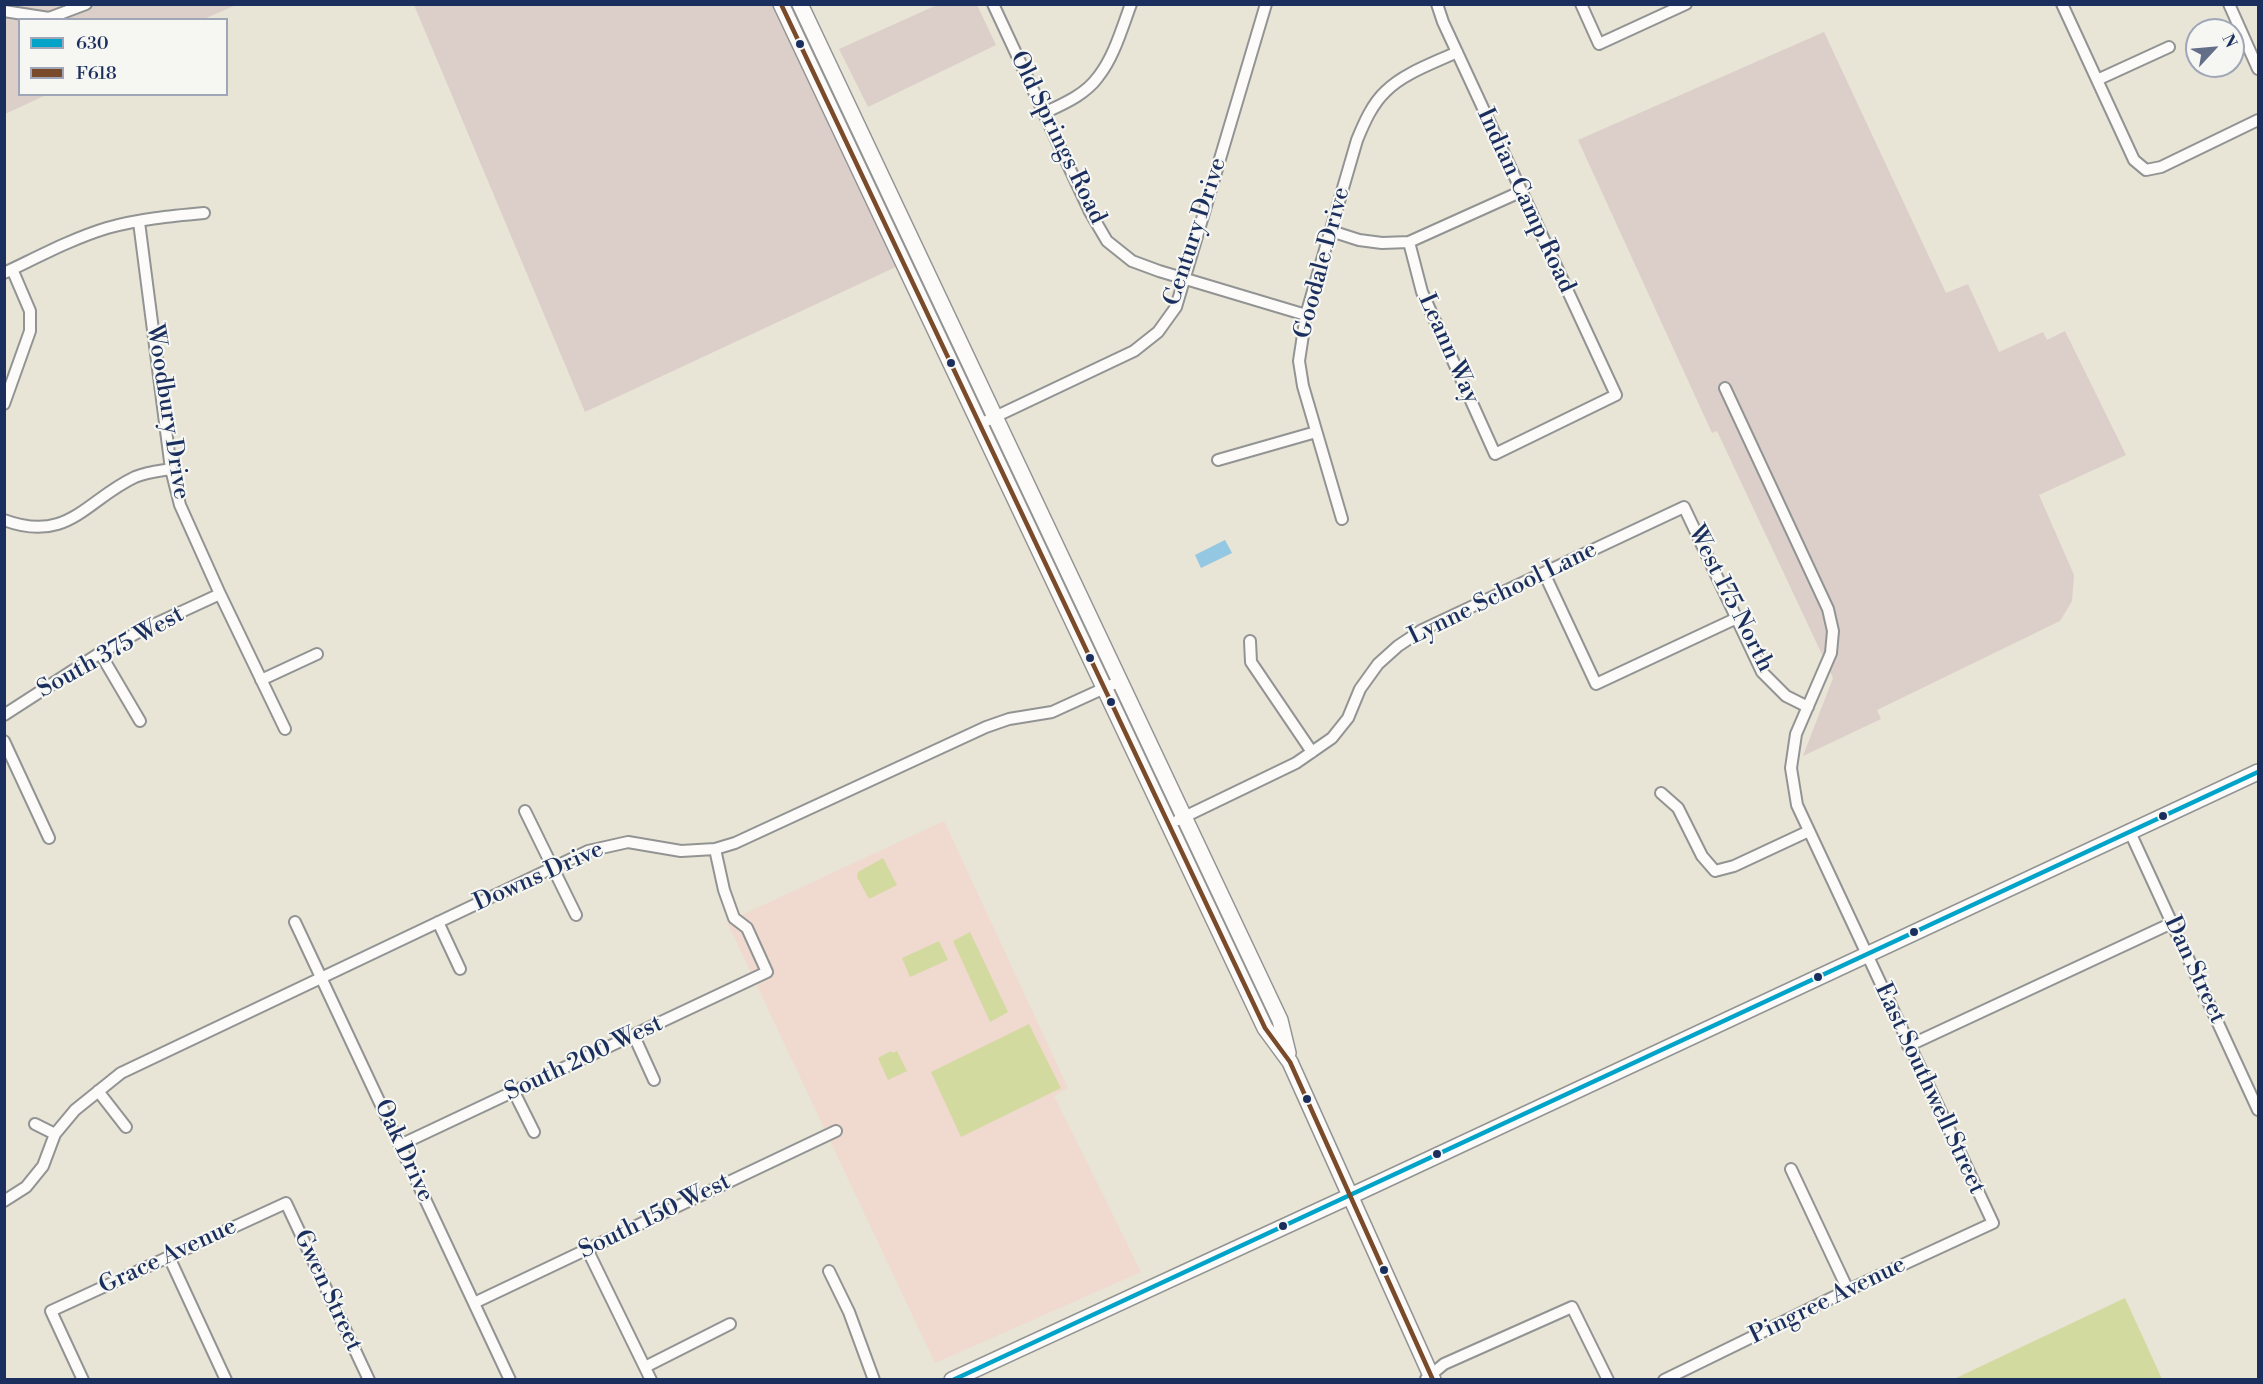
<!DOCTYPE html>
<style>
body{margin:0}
#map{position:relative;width:2263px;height:1384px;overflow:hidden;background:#e8e4d6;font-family:"Libre Bodoni",serif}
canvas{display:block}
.frame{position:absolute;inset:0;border:6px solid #1b2f5e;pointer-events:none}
.legend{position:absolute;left:18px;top:18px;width:210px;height:78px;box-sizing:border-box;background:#f6f6f2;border:2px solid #9ea6b7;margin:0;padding:8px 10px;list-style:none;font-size:18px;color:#1b2f5e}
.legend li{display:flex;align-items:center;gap:12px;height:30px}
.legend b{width:30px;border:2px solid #9ea6b7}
.north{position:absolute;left:2185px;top:18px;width:60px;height:60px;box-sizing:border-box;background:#f6f6f2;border:2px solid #9ea6b7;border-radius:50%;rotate:64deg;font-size:16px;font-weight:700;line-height:24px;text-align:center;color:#1b2f5e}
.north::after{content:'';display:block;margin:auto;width:21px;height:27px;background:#636e88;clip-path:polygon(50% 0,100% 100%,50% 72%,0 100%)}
</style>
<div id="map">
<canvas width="2263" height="1384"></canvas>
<div class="frame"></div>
<ul class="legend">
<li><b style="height:8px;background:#01a3c8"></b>630</li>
<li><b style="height:8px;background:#7a4b2a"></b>F618</li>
</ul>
<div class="north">N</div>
</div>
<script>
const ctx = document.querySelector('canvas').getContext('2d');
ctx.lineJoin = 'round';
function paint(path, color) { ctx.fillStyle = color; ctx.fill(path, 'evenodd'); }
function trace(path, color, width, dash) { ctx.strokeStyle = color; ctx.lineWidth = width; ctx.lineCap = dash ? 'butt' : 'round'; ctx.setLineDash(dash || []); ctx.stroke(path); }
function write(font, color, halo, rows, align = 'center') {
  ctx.font = font + ' "Libre Bodoni",serif'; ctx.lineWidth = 4.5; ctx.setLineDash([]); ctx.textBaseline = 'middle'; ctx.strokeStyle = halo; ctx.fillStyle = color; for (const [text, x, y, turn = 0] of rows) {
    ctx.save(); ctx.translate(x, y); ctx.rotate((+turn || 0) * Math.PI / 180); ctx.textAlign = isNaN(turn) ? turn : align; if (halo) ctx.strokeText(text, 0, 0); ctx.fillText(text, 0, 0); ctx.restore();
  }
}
paint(new Path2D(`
 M944,821L1068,1088L1054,1096L1141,1272L935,1363L727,922Z`), '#f0d9cf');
paint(new Path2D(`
 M4,5H236L204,19L20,20V94L46,95L5,114Z
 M414,5H777L900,265L585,412Z
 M937,5H977L996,45L868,107L839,49Z
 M1824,32L1946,293L1968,284L1999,352L2043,332L2047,340L2065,331L2126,455L2039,495L2074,575L2072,601L2060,621L1877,710L1881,719L1803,756L1833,678L1717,431L1712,433L1578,140Z`), '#dccfca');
paint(new Path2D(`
 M883,858L897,885L869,899L857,877L858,872Z
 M970,932L1008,1012L990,1022L953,941Z
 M939,941L948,960L910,977L902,958Z
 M1029,1024L1061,1088L961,1137L931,1072Z
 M891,1051L893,1053L897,1051L907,1071L888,1080L878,1058Z
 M2125,1298L2162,1379H1954Z`), '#d3daa0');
paint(new Path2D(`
 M1225,540L1232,553L1201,568L1195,555Z`), '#93c7e2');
const minor = new Path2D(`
 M993,4L1090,212L1107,241L1132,261L1159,271L1306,315
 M1581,4L1599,44L1686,4
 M2062,4L2134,160L2146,170L2161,167L2258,120
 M2229,4L2258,69
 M4,11L49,18L86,4
 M2097,80L2169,47
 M1044,113C1063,104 1085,95 1098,77C1114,57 1122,28 1131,4
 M139,222L171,469L180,505L220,594L285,729
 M1331,231L1359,240L1382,243L1409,242L1520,192
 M1409,242L1422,292L1495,454L1616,395L1443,22L1437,4
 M4,273C38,257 71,239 107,228C139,219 171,216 204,213
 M4,404L30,331V311L12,269
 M980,424L1134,351L1158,332L1176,307L1266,4
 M1218,460L1316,432
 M1342,519L1303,386L1299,361L1306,315L1357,140C1364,123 1372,104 1386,91C1404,73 1434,63 1457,52
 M4,520C68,544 86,500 135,477C147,472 159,471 171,469
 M1544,573L1596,684L1737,618
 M1250,641L1251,662L1312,752
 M100,653L140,721
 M261,680L317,654
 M4,715L100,653L142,630L220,594
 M4,741L49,838
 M1661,793L1678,808L1702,856L1715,871L1734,866L1809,831
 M525,811L576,915
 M1178,820L1296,763L1332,738L1348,718L1360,689L1378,664L1398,646L1422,630L1684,507L1762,672L1786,696L1808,707
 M2129,830L2258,1110
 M295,922L510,1380
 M438,922L460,969
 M634,1036L654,1080
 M1908,1046L2172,923
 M98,1091L126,1127
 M514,1092L534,1132
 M35,1124L55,1134
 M400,1145L767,972L747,928L734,918L724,890L715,849
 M1791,1169L1848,1290
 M4,1201L26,1187L43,1166L55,1134L75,1110L121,1073L588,851L628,842L681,851L715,849L735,843L986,727L1009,719L1052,712L1120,681
 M587,1249L651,1380
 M169,1257L226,1380
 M829,1271L849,1312L874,1380
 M474,1303L836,1131
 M645,1367L730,1324
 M1426,1379L1444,1364L1572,1307L1608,1380
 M83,1380L51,1311L286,1203L369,1380
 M1664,1380L1848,1290L1993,1223L1797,805L1791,768L1796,734L1831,653L1833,631L1828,609L1725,388`);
const secondary = new Path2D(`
 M781,4L1265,1028L1290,1062L1433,1380
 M800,4L1280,1020L1288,1053
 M952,1380L1372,1186L2258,772`);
trace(minor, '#929494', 14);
trace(secondary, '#929494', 18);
trace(minor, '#fcfbf9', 10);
trace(secondary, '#fcfbf9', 15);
trace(new Path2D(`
 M953,1380L2258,772`), '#01a3c8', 4.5);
trace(new Path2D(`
 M781,4L1265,1028L1290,1062L1433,1380`), '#7a4b2a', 4.5);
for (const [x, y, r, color] of [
 [800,44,5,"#1b2f5e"],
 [951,363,5,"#1b2f5e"],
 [1090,658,5,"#1b2f5e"],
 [1111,702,5,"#1b2f5e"],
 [2163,816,5,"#1b2f5e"],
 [1914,932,5,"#1b2f5e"],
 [1818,977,5,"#1b2f5e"],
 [1307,1099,5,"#1b2f5e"],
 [1437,1154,5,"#1b2f5e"],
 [1283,1226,5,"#1b2f5e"],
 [1384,1270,5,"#1b2f5e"]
]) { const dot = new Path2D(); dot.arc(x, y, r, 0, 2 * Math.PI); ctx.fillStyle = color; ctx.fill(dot); trace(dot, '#f6f6f2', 2); }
write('24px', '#1b2f5e', '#f6f6f2', [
 ["Old Springs Road",1057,138,64],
 ["Indian Camp Road",1525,201,65],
 ["Century Drive",1196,232,-72],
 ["Goodale Drive",1323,263,-75],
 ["Leann Way",1448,349,66],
 ["Woodbury Drive",167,412,81],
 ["Lynne School Lane",1503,594,-26],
 ["West 175 North",1730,599,63],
 ["South 375 West",111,653,-29],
 ["Downs Drive",539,877,-24],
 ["Dan Street",2194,970,65],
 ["South 200 West",584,1059,-25],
 ["East Southwell Street",1929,1089,65],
 ["Oak Drive",403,1151,65],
 ["South 150 West",655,1217,-26],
 ["Grace Avenue",168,1257,-25],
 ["Gwen Street",327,1291,65],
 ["Pingree Avenue",1828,1301,-26]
]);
</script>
